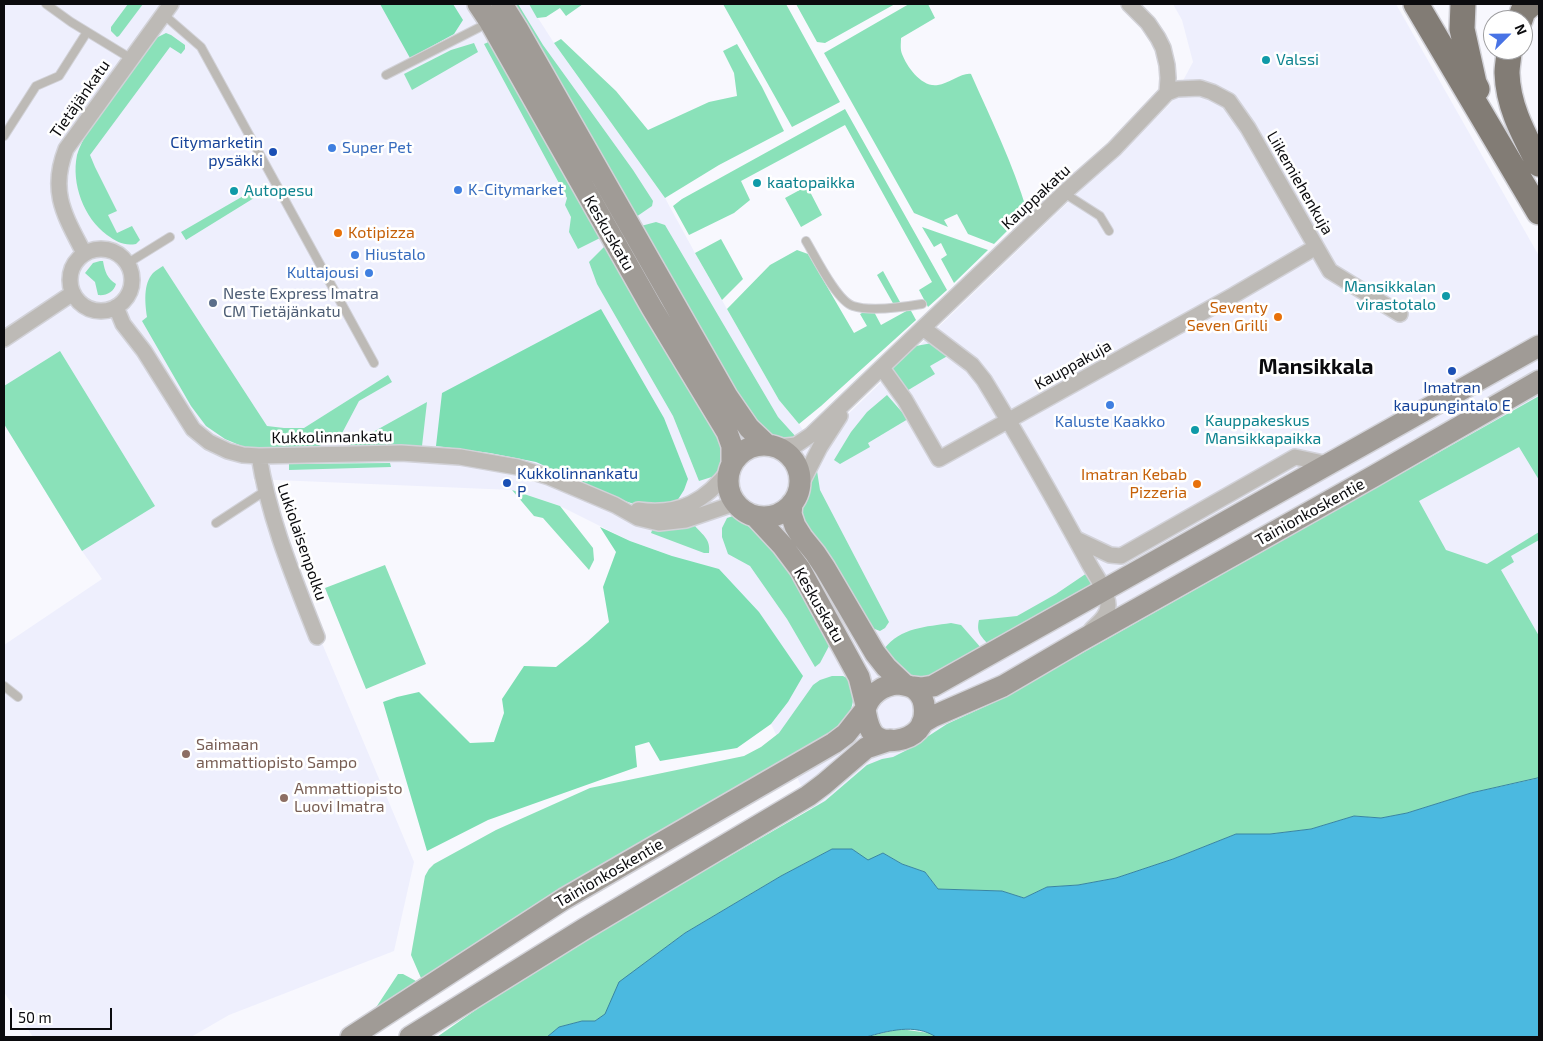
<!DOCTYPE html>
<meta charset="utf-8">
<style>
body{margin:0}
#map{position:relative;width:1543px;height:1041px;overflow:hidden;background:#f8f8fe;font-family:"Exo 2",sans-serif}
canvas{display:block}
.frame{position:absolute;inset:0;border:5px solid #0b0b0e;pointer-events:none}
.north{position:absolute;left:1483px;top:10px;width:50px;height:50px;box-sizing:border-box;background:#fff;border:1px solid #9d9d9f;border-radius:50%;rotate:67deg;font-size:14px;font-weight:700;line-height:20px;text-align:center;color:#0b0b0e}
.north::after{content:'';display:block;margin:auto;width:18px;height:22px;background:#4873e5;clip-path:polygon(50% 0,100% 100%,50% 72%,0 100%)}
.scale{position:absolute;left:10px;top:1008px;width:102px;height:22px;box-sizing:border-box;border:2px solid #0b0b0e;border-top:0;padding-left:6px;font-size:15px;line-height:18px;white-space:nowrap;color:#0b0b0e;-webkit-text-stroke:4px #fff;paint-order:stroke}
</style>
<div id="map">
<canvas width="1543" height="1041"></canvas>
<div class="frame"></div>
<div class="north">N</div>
<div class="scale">50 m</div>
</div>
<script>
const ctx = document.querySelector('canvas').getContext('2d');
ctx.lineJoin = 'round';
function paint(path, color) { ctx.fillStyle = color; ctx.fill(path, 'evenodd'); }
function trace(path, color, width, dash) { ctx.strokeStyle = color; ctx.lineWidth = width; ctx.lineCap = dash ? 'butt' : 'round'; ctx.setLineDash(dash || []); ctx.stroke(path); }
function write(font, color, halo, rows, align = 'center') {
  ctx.font = font + ' "Exo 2",sans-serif'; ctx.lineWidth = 5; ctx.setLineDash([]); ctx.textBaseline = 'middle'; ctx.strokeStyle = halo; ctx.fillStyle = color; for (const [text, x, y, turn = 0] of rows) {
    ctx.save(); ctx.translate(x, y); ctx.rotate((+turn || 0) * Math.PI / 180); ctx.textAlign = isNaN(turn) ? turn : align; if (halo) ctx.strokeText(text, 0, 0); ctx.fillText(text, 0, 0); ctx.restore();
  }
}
paint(new Path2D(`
 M4,4H529L554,43L665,198L695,253L779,400L799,424L814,447L1171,103L1193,62L1182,20L1173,4H1396L1539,256V778L832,849L771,724L788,702L672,556L630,541L560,506L512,490L253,479L414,862L394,951L229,1015L191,1037H33L4,992V645L102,579L82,551L4,424Z`), '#eeeffd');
paint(new Path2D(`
 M128,4H143L119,36L117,37L111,31V27Z
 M508,4H518L543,45L633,170L653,201L652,206L636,217L641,226L656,222L665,225L778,417L797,438C780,442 774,441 759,432Z
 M529,4H583L566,16L560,8L546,17L537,18Z
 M723,4H786L840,102L792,127Z
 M796,4H895L825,43L817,42Z
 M909,4H928L935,18L901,38C901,43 900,49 902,54C907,67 922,88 938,85C948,84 963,72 971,74C991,119 1013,164 1027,211L994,244L968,234L957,214L944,220L948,227L914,213L824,53Z
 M166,33L171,35L185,45V49L181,54L170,47L90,155L95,167L117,211L108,215L117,233L132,226L140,240L136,244C124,246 117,242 107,235C84,218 71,184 77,155C79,147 84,139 88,131L156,38Z
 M561,39L616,91L648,130L709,102L737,96L734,73L723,51L737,44L762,87L784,131L719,165L665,198L554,43Z
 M493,40L722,434L724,467L718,475L699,481L673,416L597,284L589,262L605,246L600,238L578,249L569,232L571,217L565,205L567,198L484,44Z
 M474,43L478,52L412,90L404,74L451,50Z
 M845,109L947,290L928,307L919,290L932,282L845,125L741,181L750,200L734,213L689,235L673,206L682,199Z
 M264,184L267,190L186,240L181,232Z
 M807,186L822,215L801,227L785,198Z
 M922,227L988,250L954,283L941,259L947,255L941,243L934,247Z
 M721,239L743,279L722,300L695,253Z
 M797,250L808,254L854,333L867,326L860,314L872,308L881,325L910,309L916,320L821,406L799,424L779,400L727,309L770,265Z
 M100,261H103C105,272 107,278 116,284C114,292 106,296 98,295L95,282L85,273L93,263Z
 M163,266L267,426L284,428H304L388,375L392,382L359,401L340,437L332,441L316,447L265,448L244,447L225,439L206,426L191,406L142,321L147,317C145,303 143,284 153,273C156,270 160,268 163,266Z
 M883,271L900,302L894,305L877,275Z
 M932,343L951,354L930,366L935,374L905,392L895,379L893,368L916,346Z
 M60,351L155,506L82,551L4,424V386Z
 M887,395L908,419L868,443L870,447L840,464L834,460L851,432L867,412Z
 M1539,396V480L1519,447L1419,501L1446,550L1487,564L1539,532V540L1511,556L1514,562L1501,570L1539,636V778L1471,793L1407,813L1381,818L1354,816L1311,829L1270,834H1236L1173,859L1116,878L1078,885L1047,887L1024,898L1002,891L938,889L925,872L902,864L883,853L868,861L852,849H832L781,876L685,933L620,982L606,1014L595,1021H582L559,1027L547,1037H437L487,1002L643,906L825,801L867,765L882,759L893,757L907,750L947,724L997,701Z
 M427,402L422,446L346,447Z
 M390,463L391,467L289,470V464Z
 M817,471L820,490L889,622L885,628L880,631L867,626L803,527L800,507L805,493Z
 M512,490L560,506L593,548L594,560L589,570L543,518L534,516Z
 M733,516C785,547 805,593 829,646L820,663L815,667L787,619L750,566L728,554L722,537V528L727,518Z
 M695,526C703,535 711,540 709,553H704L651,533L653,528L674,530Z
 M385,565L426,664L366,689L325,588Z
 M1087,573L1096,585L989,645C981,636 976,633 979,620L1017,616L1056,594Z
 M951,623L961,625L982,649C960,662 930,689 904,673C898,670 889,655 884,649C901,627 926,627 951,623Z
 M832,676H843L849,679C860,708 847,719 827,737L375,1009L398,974H403L416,981L421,978L411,955L425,876L429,869L434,864L496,830L590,788L744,756L761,747L779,733L813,685L820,680Z
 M900,1029L929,1033L936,1037H866Z`), '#8ae1b9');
paint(new Path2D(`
 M380,4H453L463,20L454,34L410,58Z
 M601,309L664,418L688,479L684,490L677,501L664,505L640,506L622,500L536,462L490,453L436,446L442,393Z
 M600,527L630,541L672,556L719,569L759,612L803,676L788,702L771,724L737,748L660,761L649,742L635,746L637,767L488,820L427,851L383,702L397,697L419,692L470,743L494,742L504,713L502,699L524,666L556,667L587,642L609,622L603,587L616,552Z`), '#7cdeb2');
const water = new Path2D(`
 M1539,778V1037H936C915,1023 888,1031 866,1037H547L559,1027L582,1021H595L605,1014L619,982L685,933L781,876L832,849H852L868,860L883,853L902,864L925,872L938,889L1002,891L1024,898L1047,887L1078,885L1116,878L1173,859L1236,834H1270L1311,829L1354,816L1381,818L1407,813L1471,793Z`);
paint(water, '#4bb9e0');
trace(water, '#3885a1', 1);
const service = new Path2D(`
 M46,4L71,22L130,58
 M163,14L201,47L374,363
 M386,75L488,23
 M4,136L36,86L59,76L87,32
 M1064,193L1100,216L1109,231
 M806,241C815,256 837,301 853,306C871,312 904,307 922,304
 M128,263L170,237
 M216,523L265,491
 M4,686L18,697`);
const minor = new Path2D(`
 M1167,93L1177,89L1200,88L1212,92L1229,101L1248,128L1330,271L1400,314
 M70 280a31 31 0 1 1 62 0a31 31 0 1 1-62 0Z
 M84,253C65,216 49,192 66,149L171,4
 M116,307L123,324L144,351L193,429L209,442L228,451L243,455L259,456L401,453L460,457L517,467L549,477L615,505L638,518L659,523L686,520L736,503
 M923,328L972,365L984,380C1020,439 1054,499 1087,560C1094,574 1107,589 1108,605C1108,616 1098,623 1091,630
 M4,339L73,293
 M882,368L905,400L939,459L1234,295L1316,247
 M777,447L796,445L811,435L1064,193L1114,149L1167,93L1168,78L1167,65L1163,48L1158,38L1148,23L1129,4
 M259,456C269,519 294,578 317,637
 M799,488L820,447L840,416
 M638,510C680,516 706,501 731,468
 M1076,539L1110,555L1121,556L1295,457L1328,464`);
const secondary = new Path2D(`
 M478,4L490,22L652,308L727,432L732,446V464
 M502,4L517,28L727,396L749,428L767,445
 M728 481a36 36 0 1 1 72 0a36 36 0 1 1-72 0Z
 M792,503L791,514L795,526L802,537L815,553L825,568L875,653L886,667L905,685
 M755,516L782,545L800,569L859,677L866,705
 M898,684C904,685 912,686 916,690C927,699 927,720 918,730C909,740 886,745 875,736C868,729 867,719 865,710C869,695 882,685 898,684Z
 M913,687L921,688L933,686L1539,346
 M922,723L934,716L1003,686L1080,641L1374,476L1539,381
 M351,1037L564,899L834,743L846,734L865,710
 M410,1037L584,929L808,796L824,784L866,748L890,740`);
const trunk = new Path2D(`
 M1416,4L1539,212
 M1463,4L1462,29L1474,83L1477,89
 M1520,20L1523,11L1531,4
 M1509,50C1509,58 1507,66 1507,73C1508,107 1524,135 1539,164`);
trace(service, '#d2d2d8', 10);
trace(minor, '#d2d2d8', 18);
trace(secondary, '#d2d2d8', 24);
trace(trunk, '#d2d2d8', 28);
trace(service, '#bdbab6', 8);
trace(minor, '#bdbab6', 15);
trace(secondary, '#a09b96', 21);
trace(trunk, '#827c75', 25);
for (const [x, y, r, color] of [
 [1266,60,5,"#0f9aa8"],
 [332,148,5,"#3f7fe0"],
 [273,152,5,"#1a4fb4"],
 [757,183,5,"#0f9aa8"],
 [458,190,5,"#3f7fe0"],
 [234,191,5,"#0f9aa8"],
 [338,233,5,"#e8710a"],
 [355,255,5,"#3f7fe0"],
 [369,273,5,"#3f7fe0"],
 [1446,296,5,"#0f9aa8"],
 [213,303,5,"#5c6f8a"],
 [1278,317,5,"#e8710a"],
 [1452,371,5,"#1a4fb4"],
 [1110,405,5,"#3f7fe0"],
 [1195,430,5,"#0f9aa8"],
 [507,483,5,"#1a4fb4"],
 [1197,484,5,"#e8710a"],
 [186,754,5,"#8d6e63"],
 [284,798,5,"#8d6e63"]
]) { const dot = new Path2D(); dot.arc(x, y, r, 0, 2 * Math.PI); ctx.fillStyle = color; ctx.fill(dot); trace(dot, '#fff', 2); }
write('16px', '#0d838f', '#fff', [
 ["Valssi",1276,60],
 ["kaatopaikka",767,183],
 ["Autopesu",244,191],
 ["Mansikkalan",1436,287,"right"],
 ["virastotalo",1436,305,"right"],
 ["Kauppakeskus",1205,421],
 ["Mansikkapaikka",1205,439]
], 'left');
write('16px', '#0b0b0e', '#fff', [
 ["Tietäjänkatu",80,99,-55],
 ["Liikemiehenkuja",1300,183,60],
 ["Kauppakatu",1036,197,-43],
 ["Keskuskatu",609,233,60],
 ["Kauppakuja",1073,365,-29],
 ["Kukkolinnankatu",332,437,-1],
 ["Tainionkoskentie",1310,512,-29],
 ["Lukiolaisenpolku",302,542,71],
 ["Keskuskatu",819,605,60],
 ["Tainionkoskentie",609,873,-30]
]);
write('16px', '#164399', '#fff', [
 ["Citymarketin",263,143],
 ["pysäkki",263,161],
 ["Imatran",1452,388,"center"],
 ["kaupungintalo E",1452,406,"center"],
 ["Kukkolinnankatu",517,474,"left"],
 ["P",517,492,"left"]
], 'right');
write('16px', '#366cbe', '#fff', [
 ["Super Pet",342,148],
 ["K-Citymarket",468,190],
 ["Hiustalo",365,255],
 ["Kultajousi",359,273,"right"],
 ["Kaluste Kaakko",1110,422,"center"]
], 'left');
write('16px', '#c56008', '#fff', [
 ["Kotipizza",348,233,"left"],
 ["Seventy",1268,308],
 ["Seven Grilli",1268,326],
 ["Imatran Kebab",1187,475],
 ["Pizzeria",1187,493]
], 'right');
write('16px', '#4e5e75', '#fff', [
 ["Neste Express Imatra",223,294],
 ["CM Tietäjänkatu",223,312]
], 'left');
write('16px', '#785e54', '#fff', [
 ["Saimaan",196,745],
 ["ammattiopisto Sampo",196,763],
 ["Ammattiopisto",294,789],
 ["Luovi Imatra",294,807]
], 'left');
write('bold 21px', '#0b0b0e', '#fff', [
 ["Mansikkala",1316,367]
]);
</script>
